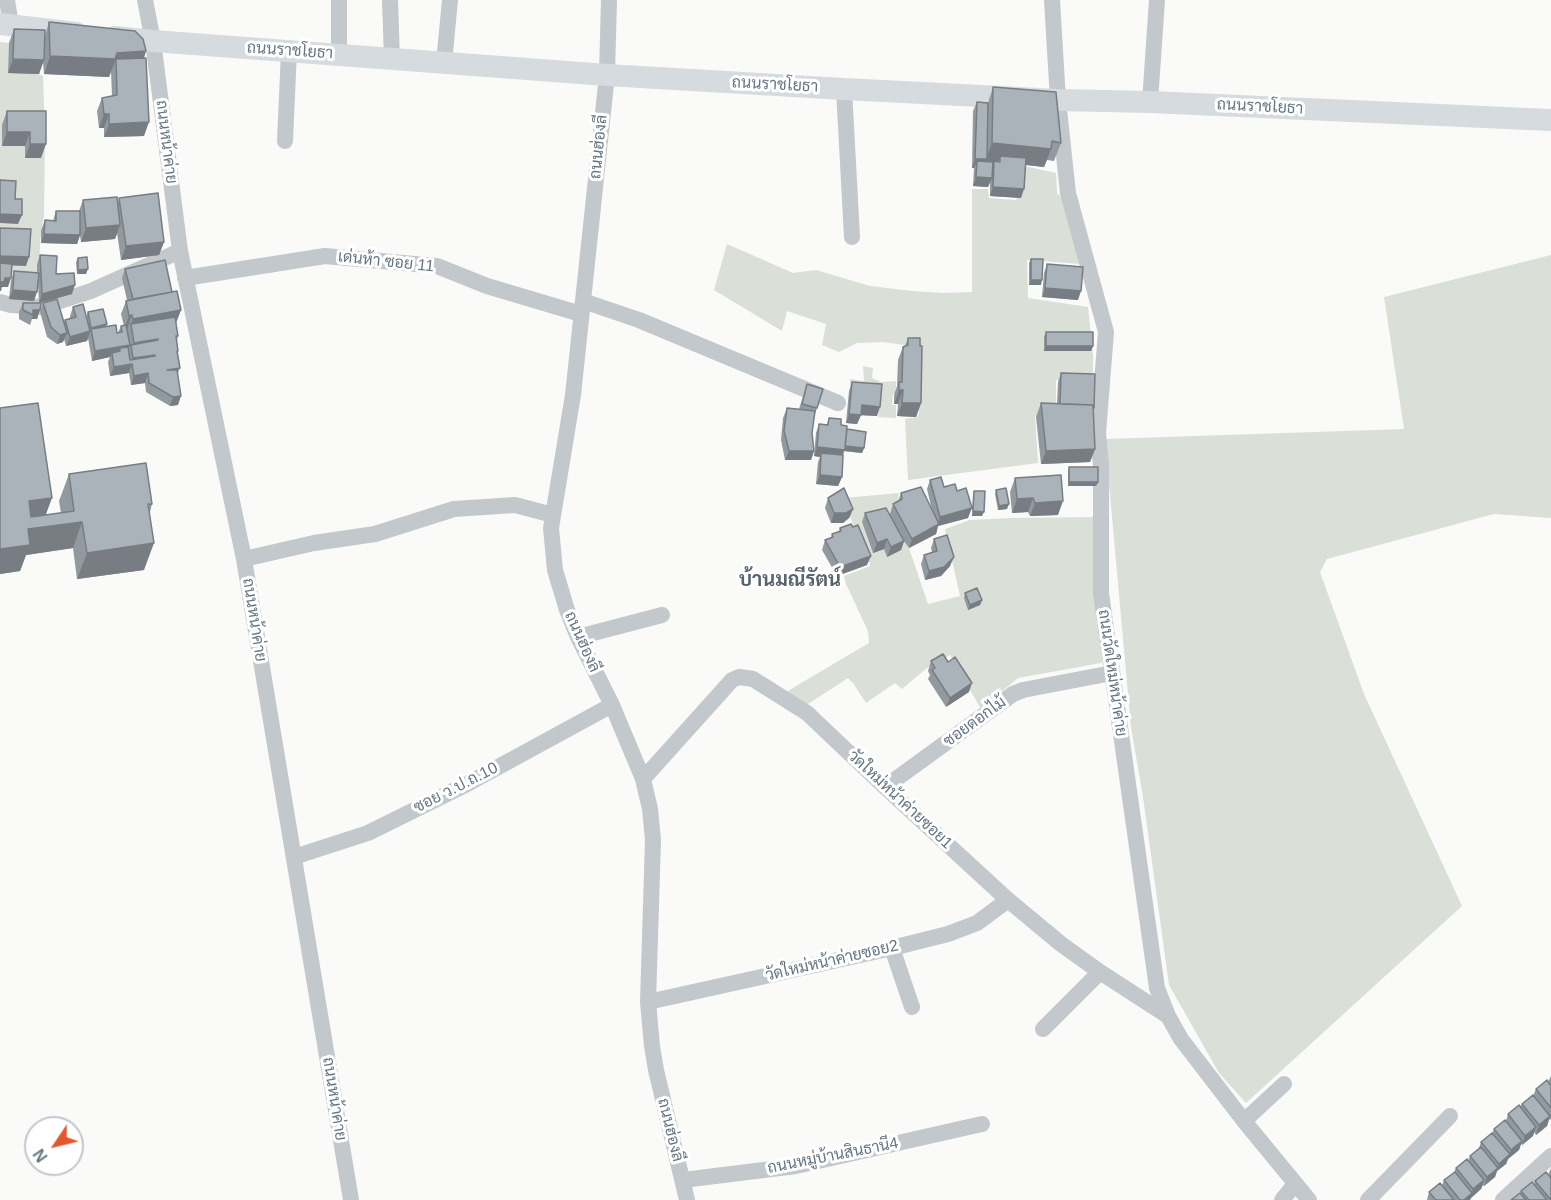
<!DOCTYPE html>
<meta charset="utf-8">
<style>
body{margin:0}
#map{position:relative;width:1551px;height:1200px;overflow:hidden;background:#fafaf8;font-family:Arial,sans-serif}
canvas{display:block}
.north{position:absolute;left:24px;top:1116px;width:60px;height:60px;box-sizing:border-box;background:#fff;border:2px solid #c1c8cd;border-radius:50%;rotate:235deg;font-size:16px;font-weight:700;line-height:24px;text-align:center;color:#657683}
.north::after{content:'';display:block;margin:auto;width:21px;height:27px;background:#e4572e;clip-path:polygon(50% 0,100% 100%,50% 72%,0 100%)}
</style>
<div id="map">
<canvas width="1551" height="1200"></canvas>
<div class="north">N</div>
</div>
<script>
const ctx = document.querySelector('canvas').getContext('2d');
ctx.lineJoin = 'round';
function paint(path, color) { ctx.fillStyle = color; ctx.fill(path, 'evenodd'); }
function trace(path, color, width, dash) { ctx.strokeStyle = color; ctx.lineWidth = width; ctx.lineCap = dash ? 'butt' : 'round'; ctx.setLineDash(dash || []); ctx.stroke(path); }
function write(font, color, halo, rows, align = 'center') {
  ctx.font = font + ' Arial,Sarabun,sans-serif'; ctx.lineWidth = 6; ctx.setLineDash([]); ctx.textBaseline = 'middle'; ctx.strokeStyle = halo; ctx.fillStyle = color; for (const [text, x, y, turn = 0] of rows) {
    ctx.save(); ctx.translate(x, y); ctx.rotate((+turn || 0) * Math.PI / 180); ctx.textAlign = isNaN(turn) ? turn : align; if (halo) ctx.strokeText(text, 0, 0); ctx.fillText(text, 0, 0); ctx.restore();
  }
}
paint(new Path2D(`
 M0,42L9,43L39,74L43,76L45,131L44,217L41,230L38,281L0,273Z
 M1024,166L1056,173L1057,193L1065,201L1081,264L1027,260L1028,298L1088,307L1093,355V381L1056,380V415L1035,416L1038,463L908,480L905,419L917,417L919,412L918,352L911,346L883,342L857,343L839,352L822,345L826,324L787,311L782,331L714,290L727,244L793,273L816,270L870,286L912,291L943,293L972,292V189H988L989,198L1015,200L1022,195Z
 M1551,255V518L1494,514L1327,559L1320,572L1364,694L1462,906L1246,1103L1219,1073L1169,985L1143,797L1131,727L1105,439L1404,429L1384,297Z
 M863,366L873,368L872,378L881,382L896,381V394H893L892,405H896V418L878,417L881,390H850V379L864,381Z
 M899,493L898,502L909,548L928,604L960,596L945,529L970,520L1011,518L1096,517L1107,662L1018,678L981,709L950,655L927,668L902,689L895,683L866,703L853,683L848,678L805,706L786,692L869,643L868,631L846,584L844,576L870,566V562L868,563L843,498Z`), '#dadfd7');
trace(new Path2D(`
 M7,0L11,25
 M145,0L153,41L180,251L244,559L351,1200
 M339,0V55
 M390,0L392,59
 M609,0L607,75L573,395L551,528L555,570L567,610L578,637L612,705L643,779L650,809L653,840L648,1002L652,1046L656,1070L687,1200
 M1052,0L1058,100L1068,193L1106,332L1098,433L1101,466V593L1157,988L1168,1016L1181,1039L1244,1121L1309,1200
 M444,63L450,0
 M844,89L852,237
 M1150,102L1157,0
 M285,141L289,51
 M185,278L325,256L437,266L487,286L581,314
 M583,301L639,320L838,403
 M0,302L11,305L42,307L91,291L180,251
 M244,559L314,543L375,534L454,509L515,505L553,515
 M578,637L662,615
 M643,779L732,680L739,677L753,679L807,713L885,787L1008,900L1061,944L1100,972L1168,1016
 M885,787L1013,694L1023,690L1112,673
 M294,857L368,833L467,784L612,705
 M892,948L912,1007
 M648,1002L892,948L948,934L977,923L1008,900
 M1043,1029L1100,972
 M1244,1121L1284,1084
 M683,1180L796,1166L982,1124
 M1282,1200L1295,1184
 M1368,1200L1450,1116
 M1503,1200L1551,1156`), '#c3c8cc', 16);
trace(new Path2D(`
 M0,24L76,33
 M115,37L153,41L607,75L844,89L1058,100L1150,102L1551,120`), '#d6dbdf', 22);
paint(new Path2D(`
 M49,22L146,51L144,58V136L104,137V128H99L97,111L102,98L112,96L111,71L109,77L44,74L43,62L39,74L8,73L9,43L14,29L45,36Z
 M993,87L1061,143L1054,161L1047,160L1044,167L1026,165L1021,198L990,196V181L988,187L973,186L974,168H972L973,111L977,102L988,103ZM986,161L994,162L992,167Z
 M7,111H46L41,158H25V146H2V125Z
 M119,198L164,242L159,255L121,260L117,233L115,239L81,242L80,235L77,244L41,243V230L45,220L53,221L56,211H79L83,200L118,203Z
 M40,255L72,294L40,303L37,319H32L30,325L19,319V312L23,303H39L38,284L34,301L9,299L11,280L14,271L37,273V264Z
 M78,258L86,274H77L76,262Z
 M1031,259L1041,285H1029V263Z
 M1047,264L1078,300L1042,297L1044,273Z
 M125,269L172,292L181,310L176,322L178,336L177,340L178,351L177,354L180,368L178,373V405L170,406L146,392L145,383L131,385L129,373L110,376L108,362L110,357L92,361L88,338L87,341L66,346L64,339L63,342L57,344L47,337L40,312L43,303L64,323L65,320L70,318V316L73,307L86,317L88,312L107,324L106,326L118,333L121,326H124L121,314L126,301L127,300L122,278Z
 M1046,332L1093,346L1091,351H1044V337Z
 M908,338L921,403L916,417L897,416L898,404H894V395L897,386L898,360L903,347L905,346Z
 M1061,373L1093,408L1095,449L1090,462L1041,464L1036,417L1041,403L1057,404L1058,382Z
 M852,382L877,416L861,415L857,424L846,423L849,391Z
 M807,384L817,408L814,417L812,433L814,451L811,460H785L781,440L783,418L787,408L799,409Z
 M0,408L46,515L61,513L59,501L69,474L152,504L150,512L144,570L77,579L73,548L26,555L20,571L0,574Z
 M829,418L847,429L864,448L862,453L844,451L843,455L842,477L838,486L816,484L818,462L820,457L814,456L816,433L819,424H827Z
 M1069,467L1098,482L1096,486H1068V471Z
 M1015,478L1058,515L1030,516L1028,512L1012,513L1010,492Z
 M930,480L944,487L957,491L968,518L938,526L936,534L909,548L904,541L901,550L887,557L884,549L873,553L862,522L865,513L890,514L893,504L898,502L901,493L932,510L927,489Z
 M996,490L1007,509L998,510L995,494Z
 M974,491L982,516H972L973,495Z
 M828,498L853,509L849,518L843,523H831L825,508Z
 M840,528L867,565L837,576L822,550L825,540L831,538L832,534L839,531Z
 M934,539L950,566L941,576L925,580L921,564L924,555L932,552L931,548Z
 M965,593L982,600L980,605L968,610L964,598Z
 M931,661L969,692L946,707L928,679L930,675L928,671Z
 M1551,1076V1119L1550,1120L1549,1119L1547,1126L1536,1135L1534,1132L1533,1136L1522,1145L1521,1144L1519,1150L1508,1159L1506,1164L1497,1171L1495,1177L1484,1186L1483,1185L1481,1189L1471,1198L1470,1200H1427L1429,1192L1442,1186L1444,1180L1454,1172L1456,1168L1468,1161L1470,1156L1479,1148L1481,1142L1492,1133L1494,1129L1506,1121L1508,1114L1520,1107L1522,1104L1533,1096L1536,1089L1548,1082Z
 M1551,1168V1200H1511L1520,1194L1521,1191L1534,1184L1535,1181L1548,1175Z`), '#929a9f');
paint(new Path2D(`
 M146,51L140,70L116,59L109,77L44,74L50,56Z
 M13,59L44,60L39,74L8,73Z
 M104,114H109L104,128H99Z
 M149,122L144,136L104,137L109,124Z
 M7,132H30L25,146H2Z
 M992,143L1051,149L1044,167L1000,162V156L998,162L986,161L984,168L977,161L974,168H972L975,159H986Z
 M30,144H46L41,158H25Z
 M976,177L992,178L988,187L973,186Z
 M993,187L1024,189L1021,198L990,196Z
 M0,214L22,215L18,224L0,223Z
 M120,225L115,239L81,242L86,228Z
 M44,234L80,235L77,244L41,243Z
 M164,242L159,255L121,260L126,246Z
 M0,256L29,257L26,266L0,265Z
 M88,269L86,274H77L78,270Z
 M5,278H11L8,287H2L1,291H0V282Z
 M1031,280H1042L1041,285H1029Z
 M75,285L72,294L39,303L42,294Z
 M1045,288L1081,291L1078,300L1042,297Z
 M13,290L37,292L34,301L9,299Z
 M33,310H40L37,319H32L33,315Z
 M181,310L176,323L131,324L128,332L133,319Z
 M132,315L127,329H124L129,316Z
 M107,324L103,334L91,329L87,341L66,346L70,337L90,331L91,328Z
 M67,333L63,342L57,344L60,335Z
 M130,345L126,355L120,351V348L117,356L112,353L110,357L92,361L95,351Z
 M1046,346H1093L1091,351H1044Z
 M155,355L151,364H132L129,373L110,376L114,367L131,364L133,358Z
 M148,373L145,383L131,385L134,376Z
 M899,390H903L898,404H894Z
 M181,396L178,405L170,406L173,397Z
 M902,403H921L916,417L897,416Z
 M862,405L880,407L877,416L858,415Z
 M849,414L861,415L857,424L846,423Z
 M845,446L864,448L862,453L844,451L842,459L821,453L820,457L814,456L817,447Z
 M1095,449L1090,462L1041,464L1046,451Z
 M789,451H814L811,460H785Z
 M820,475L842,477L838,486L816,484Z
 M1069,482H1098L1096,486H1068Z
 M52,498L42,525L19,528L29,501Z
 M1033,498L1028,512L1012,513L1017,499Z
 M1063,501L1058,515L1030,516L1035,503Z
 M1009,504L1007,509L998,510L999,506Z
 M972,508L968,518L938,526L936,534L909,548L912,539L937,525L940,517Z
 M853,509L849,518L843,523H831L834,513Z
 M973,511L984,512L982,516H972Z
 M82,522L73,548L26,555L20,571L0,574V549L28,529Z
 M887,539L884,549L873,553L877,543Z
 M904,541L901,550L887,557L891,547Z
 M154,543L144,570L77,579L87,553Z
 M871,556L867,565L837,576L840,567Z
 M954,557L950,566L941,576L925,580L929,571Z
 M982,600L980,605L968,610L970,605Z
 M972,683L969,692L946,707L950,698Z
 M1550,1116L1547,1126L1536,1135L1539,1125Z
 M1536,1127L1533,1136L1522,1145L1525,1136Z
 M1522,1141L1519,1150L1508,1159L1511,1150Z
 M1510,1154L1506,1164L1497,1171L1495,1177L1484,1186L1487,1177L1497,1170L1499,1164Z
 M1484,1180L1481,1189L1471,1198L1470,1200H1464L1472,1193L1473,1189Z`), '#777d82');
const building = new Path2D(`
 M49,22L135,31L143,39L146,51L117,53L115,59L50,56Z
 M14,29L45,30L44,60L13,59Z
 M146,58L149,122L109,124V114H104L102,98L117,95L116,59Z
 M993,87L1056,92L1061,143L1052,141L1051,149L992,143Z
 M977,102L988,103L987,159H975Z
 M7,111H46V144H30V132H7Z
 M1000,156L1026,158L1024,189L993,187L994,161L1000,162Z
 M977,161L993,162L992,178L976,177Z
 M0,180L16,181L15,199H22V215L0,214Z
 M158,193L164,242L126,246L119,198Z
 M117,197L120,225L86,228L83,200Z
 M56,211H80V235L44,234L45,220L56,221Z
 M0,228L31,229L29,257L0,256Z
 M40,255L57,256L56,274L74,273L75,285L42,294Z
 M87,257L88,269L78,270V258Z
 M1031,259H1043L1042,280H1031Z
 M165,260L172,292L133,299L125,269Z
 M0,263L12,264L11,278H5L4,282H0Z
 M1047,264L1083,267L1081,291L1045,288Z
 M14,271L39,273L37,292L13,290Z
 M177,291L181,310L133,319L132,315L129,316L126,301Z
 M57,299L67,333L60,335L51,327L43,303Z
 M23,303H41L40,310H33V315L23,310Z
 M83,304L90,331L70,337L65,320L76,317L73,307Z
 M103,309L107,324L91,328L88,312Z
 M175,317L178,336H176L178,351H177L180,368L167,370H177L181,396L173,397L149,383L148,373L134,376L132,364L114,367L112,353L120,351V348L128,347L130,360L155,356V355L133,358L131,345L158,340V339L134,343L131,324Z
 M116,325L117,333L122,332L121,326L126,325L130,345L95,351L91,329Z
 M1046,332H1093V346H1046Z
 M908,338H920V346H922L921,403H902L903,390H899V382H902L903,347L908,345Z
 M1061,373L1095,374L1094,408L1093,405L1060,404Z
 M852,382L882,384L880,407L862,405L861,415L849,414Z
 M807,384L823,389L817,408L802,404Z
 M38,403L52,498L29,501L31,517L74,511L69,474L146,463L152,504H148L154,543L87,553L82,522L28,529L30,545L0,549V408Z
 M1041,403L1093,405L1095,449L1046,451Z
 M787,408L815,411L812,433L814,451H789L784,431Z
 M829,418L841,419V425L847,426L845,450L817,447L819,424L828,425Z
 M847,429L866,432L864,448L845,446Z
 M821,453L843,455L842,477L820,475Z
 M1069,467H1098V482H1069Z
 M1061,475L1063,501L1035,503L1033,498L1017,499L1015,478Z
 M941,477L944,487L955,484L957,491L966,488L972,508L940,517L930,480Z
 M921,487L939,524L912,539L893,504L902,499L901,493Z
 M844,488L853,509L846,513H834L828,498Z
 M1006,488L1009,504L999,506L996,490Z
 M974,491H985L984,512L973,511Z
 M886,508L904,541L891,547L887,539L877,543L865,513Z
 M851,524L853,527L858,525L871,556L840,567L825,540L833,537L832,534L841,531L840,528Z
 M947,535L954,557L944,567L929,571L924,555L937,551L934,539Z
 M977,588L982,600L970,605L965,593Z
 M943,654L948,662L955,657L972,683L950,698L932,670L935,668L931,661Z
 M1547,1080L1551,1086V1108L1536,1089Z
 M1533,1095L1550,1116L1539,1125L1522,1104Z
 M1519,1105L1536,1127L1525,1136L1508,1114Z
 M1505,1120L1522,1141L1511,1150L1494,1129Z
 M1492,1133L1510,1154L1499,1164L1481,1142Z
 M1481,1147L1498,1168L1487,1177L1470,1156Z
 M1467,1159L1484,1180L1473,1189L1456,1168Z
 M1455,1172L1472,1193L1464,1200H1460L1444,1180Z
 M1546,1172L1551,1178V1200L1535,1181Z
 M1532,1182L1547,1200H1529L1521,1191Z
 M1440,1183L1454,1200H1436L1429,1192Z
 M1520,1193L1526,1200H1511Z`);
paint(building, '#aab3b9');
trace(building, '#777d82', 1.5);
write('16px', '#657683', '#fff', [
 ["ถนนราชโยธา",290,51,4],
 ["ถนนราชโยธา",775,85,3],
 ["ถนนราชโยธา",1260,107,3],
 ["ถนนหน้าค่าย",166,142,83],
 ["ถนนฮ่องลี",599,147,-84],
 ["เด่นห้า ซอย 11",386,262,6],
 ["ถนนหน้าค่าย",254,620,81],
 ["ถนนฮ่องลี",582,642,66],
 ["ถนนวัดใหม่หน้าค่าย",1112,673,82],
 ["ซอยดอกไม้",975,722,-36],
 ["ซอย ว.ป.ถ.10",456,788,-27],
 ["วัดใหม่หน้าค่ายซอย1",900,800,43],
 ["วัดใหม่หน้าค่ายซอย2",832,961,-13],
 ["ถนนหน้าค่าย",334,1099,81],
 ["ถนนฮ่องลี",670,1130,76],
 ["ถนนหมู่บ้านสินธานี4",833,1156,-11]
]);
write('bold 20px', '#57646e', '#fff', [
 ["บ้านมณีรัตน์",790,580]
]);
</script>
